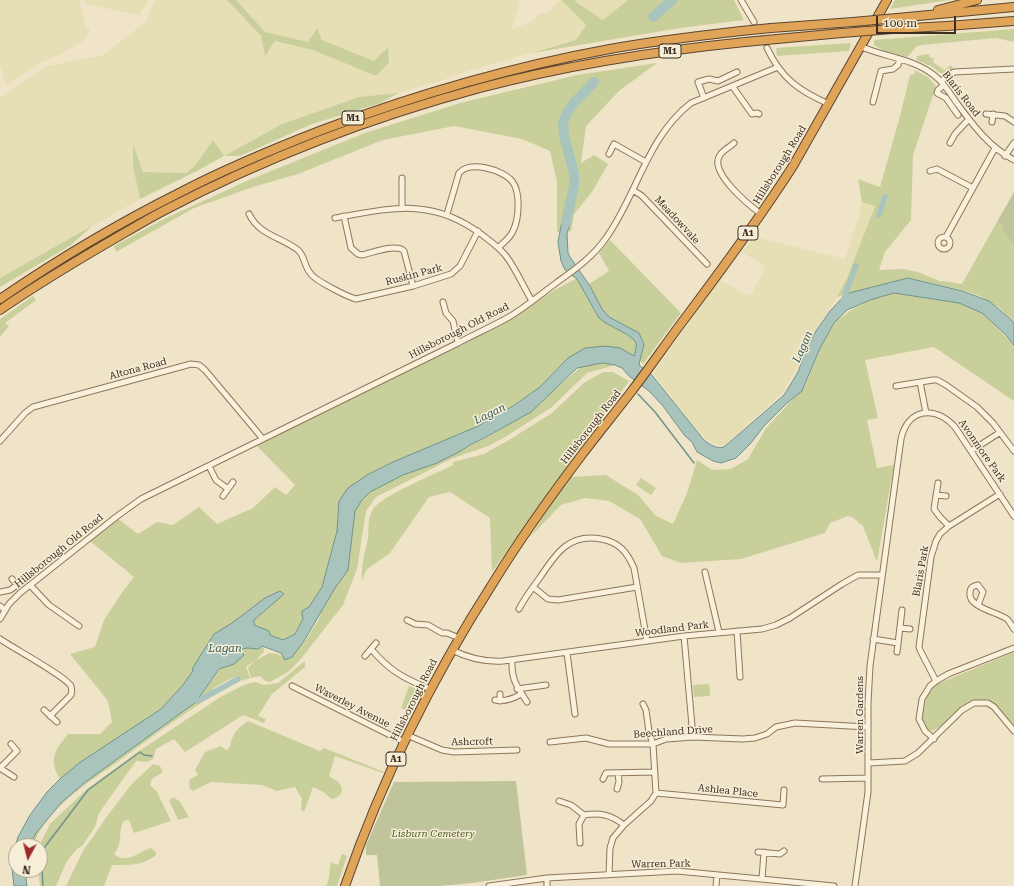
<!DOCTYPE html>
<style>
body{margin:0}
#map{position:relative;width:1014px;height:886px;overflow:hidden;background:#f0e4c8;font-family:"Roboto Serif",serif}
canvas{display:block}
.north{position:absolute;left:8px;top:838px;width:40px;height:40px;box-sizing:border-box;background:#f7eed8;border:1px solid #ada18e;border-radius:50%;rotate:187deg;font-size:11px;font-weight:700;line-height:16px;text-align:center;color:#3d2e20}
.north::after{content:'';display:block;margin:auto;width:14px;height:18px;background:#9e2a2b;clip-path:polygon(50% 0,100% 100%,50% 72%,0 100%)}
.scale{position:absolute;left:876px;top:16px;width:80px;height:18px;box-sizing:border-box;border:2px solid #3d2e20;border-top:0;padding-left:5px;font-size:12px;line-height:14px;white-space:nowrap;color:#3d2e20;-webkit-text-stroke:3px #f7eed8;paint-order:stroke}
</style>
<div id="map">
<canvas width="1014" height="886"></canvas>
<div class="north">N</div>
<div class="scale">100 m</div>
</div>
<script>
const ctx = document.querySelector('canvas').getContext('2d');
ctx.lineJoin = 'round';
function paint(path, color) { ctx.fillStyle = color; ctx.fill(path, 'evenodd'); }
function trace(path, color, width, dash) { ctx.strokeStyle = color; ctx.lineWidth = width; ctx.lineCap = dash ? 'butt' : 'round'; ctx.setLineDash(dash || []); ctx.stroke(path); }
function write(font, color, halo, rows, align = 'center') {
  ctx.font = font + ' "Roboto Serif",serif'; ctx.lineWidth = 3; ctx.setLineDash([]); ctx.textBaseline = 'middle'; ctx.strokeStyle = halo; ctx.fillStyle = color; for (const [text, x, y, turn = 0] of rows) {
    ctx.save(); ctx.translate(x, y); ctx.rotate((+turn || 0) * Math.PI / 180); ctx.textAlign = isNaN(turn) ? turn : align; if (halo) ctx.strokeText(text, 0, 0); ctx.fillText(text, 0, 0); ctx.restore();
  }
}
paint(new Path2D(`
 M0,0H79L86,29L90,28L88,36L85,40L61,54L42,62L6,85L0,65Z
 M85,0H149L139,15L86,4Z
 M156,0H227L261,36L265,56L275,41L313,50L376,76L388,47L374,61L322,40L317,28L308,42L265,33L236,0H521L511,29L532,22L538,14L548,12L561,0L586,25L576,40L465,72L443,80L398,93L359,97L282,124L224,156L212,141L196,164L187,173L143,172L133,146V166L140,199L0,279V98L48,66L103,55L147,21L149,12Z
 M575,0H628L603,20L576,2Z
 M862,202L875,205L847,278L833,304L812,335L797,369L782,393L724,446L712,443L698,433L653,373L719,280L750,296L765,269L764,266L742,252L755,237L845,259L859,216Z`), '#e6deb5');
paint(new Path2D(`
 M227,0H236L265,32L308,42L317,28L322,40L374,61L388,47L389,62L376,76L313,50L275,41L265,56L261,36Z
 M561,0H575L576,2L603,20L628,0H734L744,20L680,28L532,53L576,40L586,25Z
 M895,0H950L890,9Z
 M1014,29V42L996,38L922,45L917,46L907,57L884,51L874,45V40Z
 M851,43L849,51L777,56L776,48Z
 M929,54L930,58H934L933,62L944,70L951,65L953,69L945,73H940L933,67L916,60L917,56Z
 M657,63L619,91L586,126L581,163L594,155L608,164L592,192L574,214L571,231L557,232V182L550,151L522,139L454,126L383,140L298,174L253,187L194,208L116,252L114,246L166,218L249,180L365,133L460,103L577,75Z
 M914,70L928,77L936,86L913,155L911,220L885,252L879,270L903,269L918,272L942,282L943,281L962,284L997,222L1002,225L1004,233L1014,245V322L1001,309L982,297L962,290L908,278L837,297L847,278L875,206L862,202L858,179L880,187L900,116L910,75L915,74Z
 M398,93L381,103L312,124L240,156H224L197,171L140,199L133,166V144L143,172L187,173L196,164L213,140L224,156L282,124L359,97Z
 M92,226L71,245L0,287V278Z
 M610,240L681,313L643,364L640,361L644,344L639,333L609,317L602,309L589,284L609,271L599,253Z
 M577,278L599,318C607,326 633,334 636,343C637,347 636,352 634,356L568,358L540,387L503,412L476,427L393,462L367,475L339,501L337,531L322,587L309,607L302,615L303,619L295,634L283,640L270,635L269,631L254,625V620L283,594L214,634L194,671L182,686L161,709L79,763L60,779C48,759 55,750 68,734H100L112,722L108,701L70,654L95,647L104,620L123,591L134,577L90,541L117,518L138,534L157,522L173,525L199,507L217,524L253,508L275,487L286,495L295,485L256,445L468,342L517,315L553,291Z
 M895,291L929,299L962,303L982,313L1008,339L1014,348V401L934,347L865,360L878,418L867,420L877,468L894,465L877,562L863,526L852,517L848,516L830,523L825,533L741,559L681,563L662,556L640,519L609,501L585,498L561,505L530,537L569,477L606,475L638,495L656,516L673,524L687,493L697,460L712,470L731,469L748,459L766,428L805,386L822,344L835,322L851,310L868,301Z
 M33,296L36,300L5,323L9,326L0,337V319Z
 M601,363L615,365L587,373L552,407L505,437L488,446L451,459L376,497L366,511L357,569L343,605L300,660L288,672L270,682L265,681L260,676L251,678L248,668L254,661L246,667L250,678L242,681L237,676C231,679 218,684 213,689C209,692 209,698 204,701C175,720 147,740 119,761C88,783 46,808 33,846H29L36,832L49,815L69,795L93,776L196,702L219,670L228,665L242,649L247,648L258,649L262,646L264,649V652L255,661L269,653L279,654V656L295,652L306,640L319,619L355,509L365,495L381,484L406,472L450,456L491,435L529,412L583,365Z
 M603,372H613L629,381L492,572L490,518L450,492L429,497L390,553L366,570L362,581C361,565 365,552 368,538C369,528 367,517 374,508C382,496 437,473 453,465V462L484,454L509,440L552,413L585,382Z
 M641,478L656,488L651,495L636,485Z
 M1014,652V728C995,704 983,687 954,713C947,720 941,727 932,731L927,730L923,722V713L927,695L937,684Z
 M305,661V667L272,694L258,716L266,719L264,723L243,715L185,752L174,739L156,749L153,759L147,762L136,761L99,813L95,827L82,846L77,849L67,861L56,886H40L38,870H40V846H39L50,824L87,789L139,751L222,696L246,684L256,682L263,685L278,683Z
 M709,684L710,696L694,697L693,685Z
 M409,686L416,689L415,693L418,696L411,713L401,708Z
 M248,721L320,751L324,748L384,772L383,773L335,756L329,776C332,779 337,780 339,783C346,790 339,799 331,799L325,793L313,787L304,812L301,810L302,799L295,787L277,791L262,785L211,782L193,791L190,789L189,784L190,779L198,775L195,770L205,752L221,746L226,750L230,747C233,732 236,730 248,721Z
 M153,764L160,766L163,772L152,779L150,785L157,792L171,821L134,833L129,820L124,821C117,832 124,842 114,854C128,865 137,852 151,848L156,852V855C144,866 128,865 112,865L104,886H66L83,851L108,815L131,785Z
 M174,797L180,802L189,817L178,820L169,800Z
 M342,854L347,856L337,886H325L327,885L330,873H329L331,862L338,865Z`), '#c9cf9b');
paint(new Path2D(`
 M1014,192V245L1004,233L1002,225L997,222Z
 M516,781L527,875L472,883L439,886H380L377,855H366V845L394,782Z`), '#bfc49a');
const water = new Path2D(`
 M565,209L573,211L567,234L568,253L570,257L590,286L602,309L609,317L639,333L644,344L639,364L640,366L651,374L703,439C710,445 716,449 724,447L784,395L798,372L806,349L816,331L830,311L845,295L849,293L908,278L962,291L989,301L1007,316L1014,323V346L1006,335L982,313L959,303L894,293L870,300L847,310L834,323L820,348L802,391L786,404L764,426L751,443L736,458L721,463L713,461L697,452L692,442L685,436L663,406L649,391L629,376L622,368L615,365L602,363L577,368L531,412L486,437L470,445L459,452L437,463L403,475L370,492L362,500L355,511L348,570L335,588L304,641L292,657L285,660L281,653L262,646L258,649L247,648L242,649L241,652L244,655L234,664L219,669L196,702L84,783L61,803L36,833L29,846H16V870H25L27,886H14L11,860L18,837L30,815L47,792L60,779L79,763L161,709L182,686L193,671L192,669L214,634L232,623L265,598L280,591L284,594L254,620V625L269,631L270,635L283,640L295,634L303,619L302,615V611L309,607L322,587L337,531L339,501L348,488L367,475L393,462L476,427L513,406L540,387L568,358L585,348L605,346L620,348L634,356C635,352 637,347 636,343C632,334 607,326 599,318L577,279L565,270L561,261L558,242Z`);
paint(water, '#a9c4bc');
trace(water, '#6f938a', 1);
trace(new Path2D(`
 M638,394L655,412L694,463
 M43,886L41,852L88,790L140,752L144,755L152,756`), '#6f938a', 1.5);
trace(new Path2D(`
 M879,215L885,197
 M843,302L847,289L856,266
 M198,701L238,679`), '#a9c4bc', 5.5);
trace(new Path2D(`
 M653,17L672,0
 M566,223L574,186V174L564,135L563,123L567,113L574,103L594,82`), '#a9c4bc', 10);
trace(new Path2D(`
 M754,22L767,48`), '#ccc0a6', 5, [5, 2.5]);
const minor = new Path2D(`
 M741,0L754,22
 M862,47C885,57 915,59 935,76C944,83 950,93 956,102C973,125 989,147 1014,160
 M767,48C781,78 799,91 829,104
 M941,81L954,72L1014,69
 M944,85L938,90L937,93L946,98L958,115
 M733,87L752,114L757,113L759,114
 M704,98L698,82L709,79L718,81L737,72
 M873,102L881,71L893,69L898,65L900,59
 M986,114L1005,116L1014,122
 M992,122L993,114
 M734,143C730,147 723,150 720,155C708,172 749,205 761,214
 M950,143L955,134L969,119
 M609,154L614,144L646,162
 M1005,156L1014,143
 M930,171L937,169L973,188
 M402,178V207
 M633,190L642,196L707,264
 M249,214C259,235 281,237 298,250C305,256 304,267 311,274C316,281 348,297 356,299L413,286L451,274L460,266L478,231
 M447,214L459,173C470,160 503,170 512,181C521,192 519,219 513,231C510,238 504,242 499,247
 M344,216L351,248L358,254L362,255C372,253 397,243 404,251L413,286
 M335,218C392,208 431,197 481,234C490,241 499,247 506,256C516,269 523,286 532,301
 M938 243a6 6 0 1 1 12 0a6 6 0 1 1-12 0Z
 M946,237L995,148
 M443,302L446,313L453,321L458,343
 M920,382L926,413
 M896,386L933,380H937L946,385L977,407L993,423L1014,451
 M0,441L25,413L33,407L191,364L199,365L205,370L263,439
 M971,451L999,433
 M209,466L216,480L228,489L223,496
 M938,483L934,509L940,517L949,526
 M228,489L233,482
 M936,495L946,496
 M705,572L719,632
 M12,579L18,585
 M30,585L49,605L79,626
 M533,587L548,599L558,600L637,587
 M0,592L10,590L23,581
 M978,605L983,592L978,585C973,586 970,587 970,593C968,607 997,612 1007,619C1010,622 1012,626 1014,629
 M0,606L5,610
 M519,609C525,597 533,587 541,576C556,553 570,533 601,539C619,542 627,552 634,568L647,641
 M0,619L9,604L20,593L116,517L141,499L458,343C475,334 493,326 509,317C526,307 541,294 556,283C574,270 593,257 606,238C637,195 647,137 691,103L778,67
 M407,620L415,624L428,625L442,633H447L459,638
 M900,628L910,629
 M737,631L740,677
 M684,636L693,737
 M0,639C13,648 65,676 71,686C72,690 72,692 71,695L50,716
 M873,639L898,643
 M371,649C390,671 403,678 430,689
 M452,650C468,658 486,662 503,661L684,636L762,629L776,625L790,618L842,584L858,575H882
 M897,652L902,610
 M567,653L575,714
 M365,656L376,643
 M512,660C511,680 517,686 527,702
 M936,681L920,650L919,647L931,557L936,541L940,534L949,526L1000,494
 M292,686L404,742
 M517,689L546,685
 M495,700C505,702 513,699 521,694
 M500,701V694
 M44,710L57,722
 M407,735L442,750L454,752L517,750
 M934,739L925,731L919,719L922,699L930,686L936,681L948,674L1014,648
 M550,742L586,738L609,744H653L666,739L693,737L743,739L755,738L767,734L776,727L795,723L868,727
 M869,763L905,761L918,753L962,710L974,703H988L994,707L1014,731
 M0,768L17,751L11,744
 M0,768L14,777
 M603,779L606,773L655,772
 M822,779L868,778
 M617,789L619,782L618,773
 M656,793L783,805L784,790
 M559,801L571,805L584,815
 M580,843L579,824L584,815C600,812 611,815 624,825
 M758,852L780,854L784,851
 M609,875L610,848L613,838L624,825L651,801L656,793L653,744L649,732L646,710L643,704
 M547,878V886
 M762,879L764,852
 M489,886L547,878L677,871L834,886
 M716,886L717,875
 M855,886L868,792V703L870,666L901,439C908,408 935,405 955,427L1014,516`);
const highway = new Path2D(`
 M938,10L977,0
 M897,18L1014,7
 M771,28L853,22
 M892,29L947,26L1014,21
 M777,39L842,33
 M0,299C57,260 117,224 179,193C225,169 273,149 322,130C415,95 511,67 610,49C653,41 697,36 741,31
 M0,310C33,287 68,266 102,246C123,234 144,221 165,210C265,158 372,117 480,88C567,65 656,51 745,42
 M345,886C382,779 432,678 493,583C520,539 550,497 581,456C597,435 614,414 631,392C651,366 669,339 689,313C725,265 761,216 793,166L887,0`);
trace(minor, '#8d765c', 7);
trace(highway, '#5b4430', 10);
trace(minor, '#faf1dc', 5);
trace(highway, '#e0a458', 8);
const highwayBridge = new Path2D(`
 M853,22L897,18
 M741,31L771,28
 M842,33L892,29
 M745,42L777,39`);
trace(highwayBridge, '#5b4430', 10, []);
trace(highwayBridge, '#e0a458', 8);
for (const [x, y, w] of [
 [670,51,22],
 [353,118,22],
 [748,233,20],
 [396,759,20]
]) { const box = new Path2D(); box.roundRect(x - w / 2, y - 7, w, 14, 3); ctx.fillStyle = '#f7eed8'; ctx.fill(box); trace(box, '#3d2e20', 1); }
write('bold 9px', '#3d2e20', null, [
 ["M1",670,51],
 ["M1",353,118],
 ["A1",748,233],
 ["A1",396,759]
]);
write('10px', '#3d2e20', '#f7eed8', [
 ["Blaris Road",961,94,52],
 ["Hillsborough Road",780,165,-58],
 ["Meadowvale",677,220,47],
 ["Ruskin Park",414,275,-15],
 ["Hillsborough Old Road",459,331,-27],
 ["Altona Road",138,369,-15],
 ["Hillsborough Road",591,427,-52],
 ["Avonmore Park",982,451,55],
 ["Hillsborough Old Road",59,551,-39],
 ["Blaris Park",921,571,-80],
 ["Woodland Park",672,629,-7],
 ["Hillsborough Road",414,700,-63],
 ["Waverley Avenue",352,706,27],
 ["Warren Gardens",860,715,-90],
 ["Beechland Drive",673,732,-4],
 ["Ashcroft",472,742,-1],
 ["Ashlea Place",728,791,6],
 ["Warren Park",661,864,-1]
]);
write('italic 10px', '#4d5a26', '#f7eed8', [
 ["Lisburn Cemetery",433,834]
]);
write('italic 11px', '#2f5d5a', '#f7eed8', [
 ["Lagan",803,347,-66],
 ["Lagan",490,414,-26],
 ["Lagan",225,649]
]);
</script>
